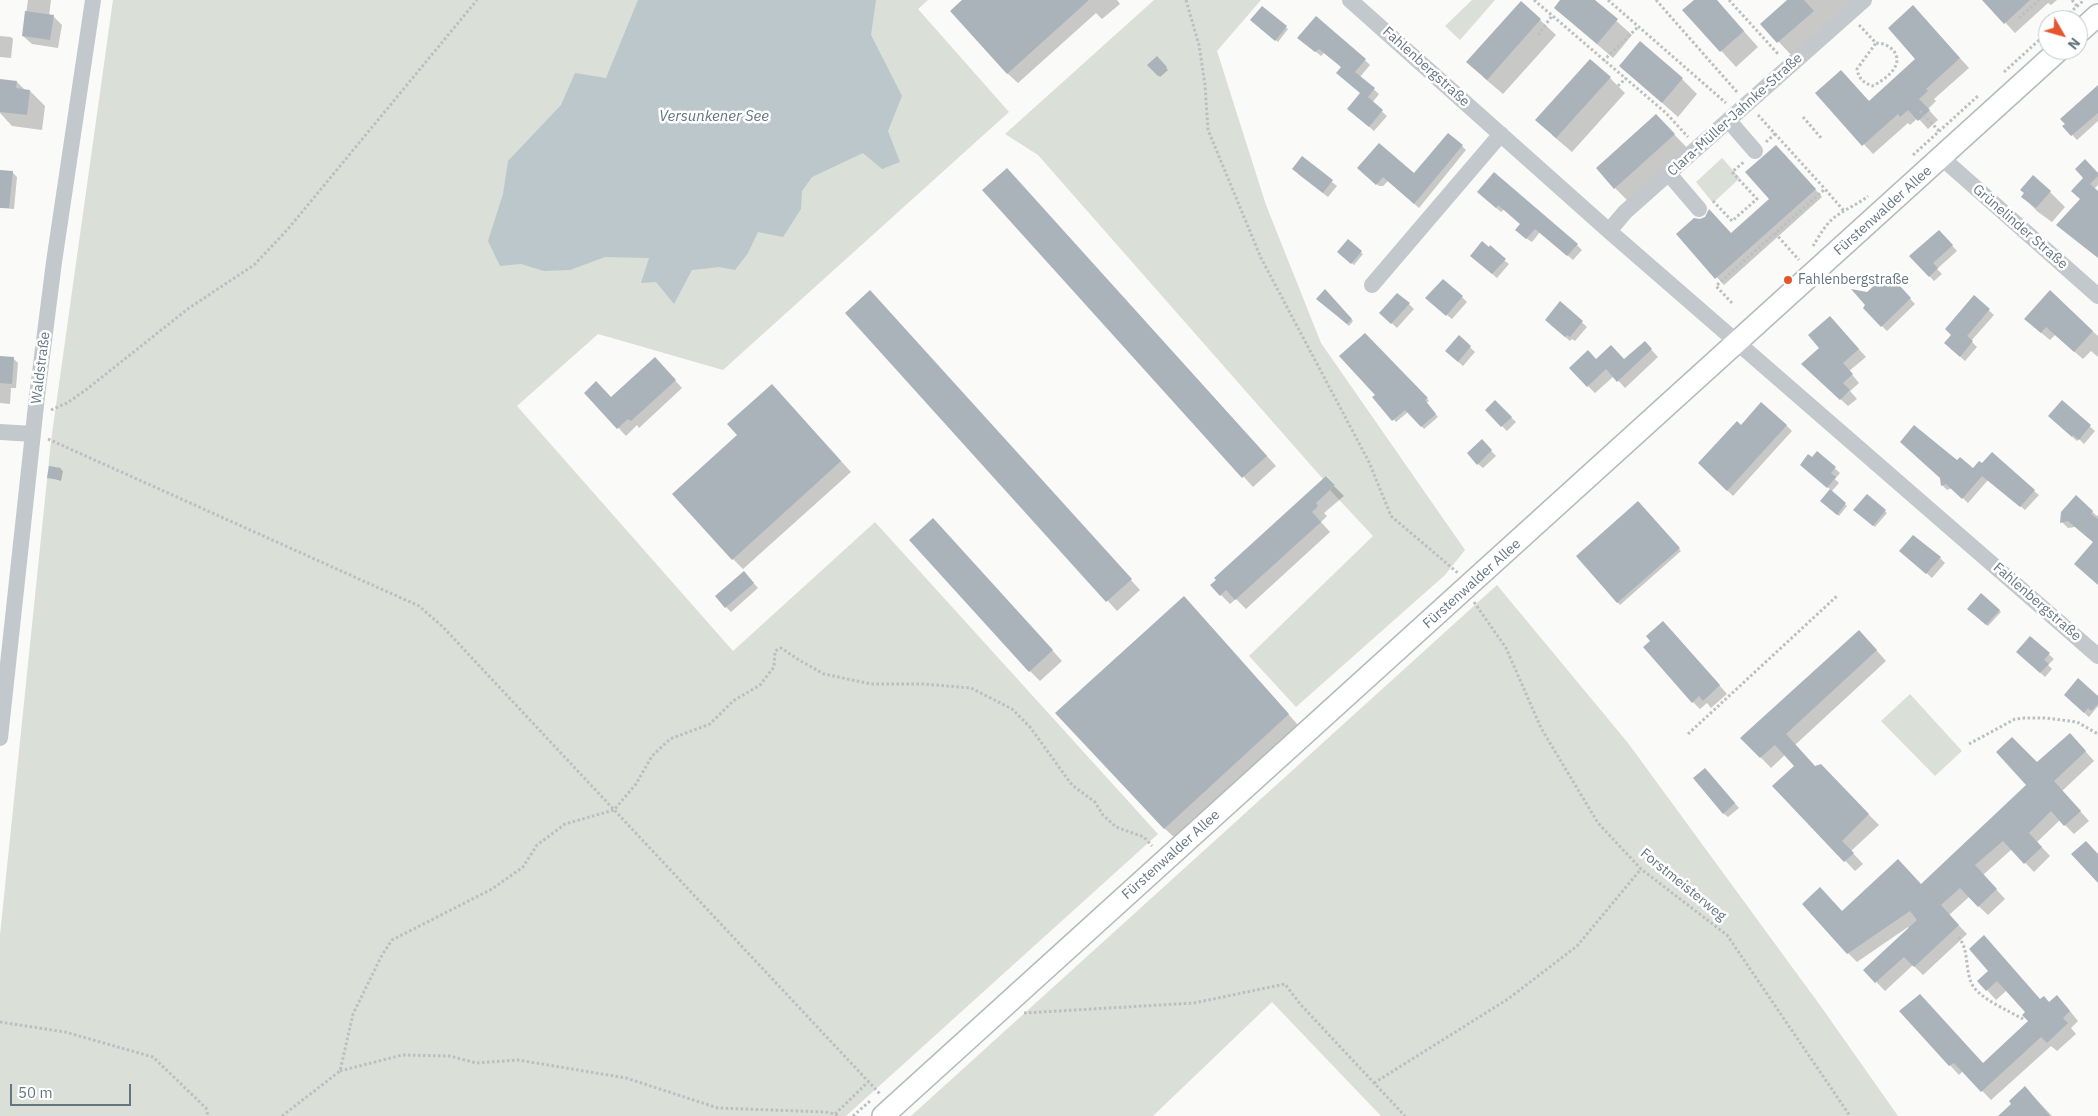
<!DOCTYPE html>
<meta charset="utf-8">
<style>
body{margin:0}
#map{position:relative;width:2098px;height:1116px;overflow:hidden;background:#fafaf8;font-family:"IBM Plex Sans",sans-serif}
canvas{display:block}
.north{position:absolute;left:2038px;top:10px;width:50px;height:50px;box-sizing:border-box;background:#fff;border:1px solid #c1c8cd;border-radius:50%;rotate:128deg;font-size:14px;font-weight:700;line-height:20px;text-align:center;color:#657683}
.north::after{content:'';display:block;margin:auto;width:18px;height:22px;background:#e4572e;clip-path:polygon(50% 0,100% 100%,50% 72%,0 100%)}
.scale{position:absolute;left:10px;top:1084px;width:121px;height:22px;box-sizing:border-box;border:2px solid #657683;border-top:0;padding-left:6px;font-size:15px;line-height:18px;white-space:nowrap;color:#657683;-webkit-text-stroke:4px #fff;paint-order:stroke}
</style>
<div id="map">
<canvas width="2098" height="1116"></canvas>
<div class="north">N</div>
<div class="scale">50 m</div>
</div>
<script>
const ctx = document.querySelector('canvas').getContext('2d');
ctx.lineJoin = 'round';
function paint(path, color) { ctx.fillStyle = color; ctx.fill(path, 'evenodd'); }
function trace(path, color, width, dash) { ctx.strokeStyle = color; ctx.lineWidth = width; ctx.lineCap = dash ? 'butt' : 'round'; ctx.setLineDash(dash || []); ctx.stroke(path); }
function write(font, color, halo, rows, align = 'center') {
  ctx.font = font + ' "IBM Plex Sans",sans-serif'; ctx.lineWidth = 5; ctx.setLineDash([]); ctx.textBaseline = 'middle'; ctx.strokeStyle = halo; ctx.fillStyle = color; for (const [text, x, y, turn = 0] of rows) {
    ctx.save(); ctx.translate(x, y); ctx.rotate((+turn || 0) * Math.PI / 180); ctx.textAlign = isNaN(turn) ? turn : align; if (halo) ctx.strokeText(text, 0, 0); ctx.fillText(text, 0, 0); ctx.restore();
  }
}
paint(new Path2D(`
 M113,0H928L918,9L1009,112L723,370L598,334L517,406L733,651L875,522L1158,834L846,1116H0V935L51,441Z
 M1154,0H1261L1217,51L1266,205L1321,343L1465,550L1445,575L1296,707L1249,656L1373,536L1330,490L1335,485L1327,476L1323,479L1038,155L1005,134Z
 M1472,0H1495L1460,40L1445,26Z
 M1722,158L1740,178L1713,203L1696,182Z
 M1497,585L1628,743L1822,1008L1898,1116H1381L1272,1002L1153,1116H911Z
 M1910,694L1962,751L1935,776L1881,721Z`), '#dadfd7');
paint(new Path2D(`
 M638,0H876L871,35L902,96L888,131L900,162L882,169L863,153L812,177L802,191L801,209L783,237L758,232L748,253L735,270L719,267L692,270L674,304L656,282L641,283L649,258L605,257L570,270L544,271L521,264L500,266L488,241L503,194L508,161L561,105L575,73L606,78Z`), '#bbc7cb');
paint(new Path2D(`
 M28,0H51L49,16H53L62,25L58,48L32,44L23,36Z
 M964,0H1117L1120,4L1102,19L1096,13L1018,83L1007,73Z
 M1562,0H1593L1632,35L1613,58L1555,8Z
 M1696,0H1716L1758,47L1736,67L1684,10Z
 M1788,0H1858L1793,57L1762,24Z
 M1984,0H2057L2051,5L2048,3L2015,33Z
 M1521,2L1556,35L1503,94L1483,77Z
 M1262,7L1288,29L1278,42L1252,20Z
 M1922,16L1969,68L1934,99L1936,101L1928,109L1938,120L1928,129L1918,118L1910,125L1908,123L1873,154L1817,93L1869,102L1917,59Z
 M0,36L11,37L13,39L11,58L0,57Z
 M1304,42L1365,60L1370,65L1360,77L1379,94L1372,103L1387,116L1374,131L1354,113L1362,93L1343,68L1324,53L1321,56Z
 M1157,58L1168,70L1160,77L1149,65Z
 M1621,66L1682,79L1697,94L1678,117Z
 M1610,78L1625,93L1572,152L1552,135Z
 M17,82L25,90L30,91L45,106L42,130L12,126L0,113V90Z
 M2098,87V121L2077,140L2064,126Z
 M1671,131L1689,150L1630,203L1615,188Z
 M1462,146L1466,150L1419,208L1388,181L1383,186H1379L1363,173L1415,175Z
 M1784,154L1822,197L1724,285L1677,234L1700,220L1731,235L1771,199Z
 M1302,158L1337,186L1328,197L1298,174Z
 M0,171L12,172L17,177L14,209L0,208Z
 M2098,174V185L2094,189L2098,193V258L2081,199L2085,178Z
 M1016,179L1276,466L1253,487L984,190Z
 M2050,192L2065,207L2052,222L2038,212L2023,197Z
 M1483,197L1577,245L1582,250L1573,260L1540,232L1532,242L1521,235V224L1504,209L1501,212Z
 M1939,231L1957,251L1937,269L1942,274L1934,281L1911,256Z
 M1348,241L1363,254L1354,265L1339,252Z
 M1489,249L1509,264L1497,278L1476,260Z
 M1888,275L1915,304L1887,331L1864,308L1867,305L1868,294Z
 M1325,291L1353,321L1349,326L1320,301Z
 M2050,292L2098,336V357L2091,351L2083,359L2055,335L2050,340L2034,327Z
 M1462,297L1467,302L1452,319L1432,303Z
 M1974,297L1994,315L1971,341L1977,347L1965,361L1951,348Z
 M880,302L1140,590L1117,611L847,313Z
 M1561,303L1587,327L1575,341L1572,339L1570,341L1551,325Z
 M1409,304L1414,309L1397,328L1381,313Z
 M1837,325L1866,357L1849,371L1859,383L1850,391L1857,399L1848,406L1810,371L1820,348Z
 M1365,334L1429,401L1426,403L1438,417L1424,429L1408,412L1396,422L1374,398L1377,395Z
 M1459,337L1475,352L1463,366L1452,356Z
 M1645,343L1658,357L1625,388L1614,376L1595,393L1588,386L1597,360L1624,361Z
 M0,357L14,359L18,363L16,388H11L10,404L0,403Z
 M662,366L682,388L639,428L637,425L626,436L586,393L612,399Z
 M782,396L851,472L743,569L733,559Z
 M1495,402L1516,422L1507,431L1486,410Z
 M2062,402L2095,431L2084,444L2079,439L2077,441L2054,421Z
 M1786,425L1792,431L1733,496L1699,463L1741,427Z
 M1482,441L1496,456L1483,468L1478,464Z
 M1818,453L1840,473L1835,479L1839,483L1831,492L1847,506L1839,516L1821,501L1831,490L1806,469Z
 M1957,462L1973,470L2034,491L2039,495L2025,510L1988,480L1968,503L1952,488L1947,490L1942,485L1941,478Z
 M60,469L63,471L61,481L49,477Z
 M1326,478L1344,496L1324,513L1327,516L1321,522L1330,532L1246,609L1236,599L1230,604L1221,595Z
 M1867,495L1887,513L1875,527L1855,510Z
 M2076,497L2097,516L2098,515V585L2094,543L2075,527L2068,528L2062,522Z
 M1638,503L1681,551L1620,605L1577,557Z
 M943,530L1062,661L1040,681L1030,671Z
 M1906,555L1940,558L1945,563L1932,578Z
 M749,578L758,588L731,612L726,607Z
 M1981,595L2001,612L1988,626L1969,609Z
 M1184,597L1298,725L1175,838L1164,828Z
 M1671,630L1727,694L1711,708L1707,703L1700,709L1693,702Z
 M2031,638L2054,659L2048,665L2052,669L2045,677L2023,657Z
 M1869,642L1886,661L1795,745L1815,767L1821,766L1879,825L1851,851L1863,864L1855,871L1774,786L1796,766L1786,754L1771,768L1742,738Z
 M2098,698V706L2089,717L2070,700Z
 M2079,744L2094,761L2062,791L2089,821L2074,834L2060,820L2037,842L2050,856L2034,872L2012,849L1983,875L2005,899L1988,915L1969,897L1949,915L1967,934L1923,975L1913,965L1885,991L1865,970L1909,929L1908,927L1857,962L1848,953L1842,912L1921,885L2027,785L2037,764Z
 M1710,774L1739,808L1728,817L1723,813Z
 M1990,971L2041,1000L2066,1006L2078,1021L2071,1028L2076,1034L2057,1051L2051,1046L1991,1100L1963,1071L1959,1075L1901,1012L1983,1064L2029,1021L2027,1013L2007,990L1996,1000L1987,990Z
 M2025,1088L2035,1098L2052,1116H2007Z`), '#0003');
paint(new Path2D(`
 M962,0H1089L1007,74L950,11Z
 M1560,0H1595L1618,19L1597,44L1554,8Z
 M1694,0H1717L1744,31L1720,52L1682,10Z
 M1787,0H1804L1814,11L1777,43L1760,24Z
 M1982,0H2030L2004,24Z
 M1521,1L1541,19L1487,80L1466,62Z
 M1913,5L1960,58L1926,89L1928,91L1919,99L1930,110L1918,121L1908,110L1900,117L1898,114L1862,146L1815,93L1841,70L1869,101L1915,59L1888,28Z
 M1262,6L1287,26L1275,41L1250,20Z
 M25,11L54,15L50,40L22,36Z
 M1316,16L1366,59L1355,72L1375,88L1368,97L1383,110L1369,127L1347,109L1360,93L1336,73L1341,67L1319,49L1315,52L1297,38Z
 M1640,41L1683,78L1662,103L1619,66Z
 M1157,56L1167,67L1158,76L1147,65Z
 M1590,59L1611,77L1556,138L1535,120Z
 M0,79L17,81L16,88L30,90L27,115L0,112Z
 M2098,85V113L2071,136L2062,126L2065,124L2060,119Z
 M1656,114L1675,134L1614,189L1596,168Z
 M1448,133L1463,145L1414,204L1383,177L1376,185L1357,168L1379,143L1414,173Z
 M1776,145L1816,189L1715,279L1676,234L1694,218L1700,219L1705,217L1709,209L1731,233L1769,199L1745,172Z
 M1302,156L1333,180L1323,193L1292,169Z
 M2085,159L2098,173V176L2090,184L2098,191V258L2056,225L2080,199L2071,191L2083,178L2075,169Z
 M1007,168L1267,456L1242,478L982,190Z
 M0,170L13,171L9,208H0Z
 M1494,172L1578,244L1567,256L1535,229L1526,239L1515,230L1520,224L1498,205L1496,208L1477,192Z
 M2033,175L2051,191L2036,208L2021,197L2024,193L2020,190Z
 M1939,230L1953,245L1933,263L1938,268L1929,277L1909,256Z
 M1348,239L1362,251L1351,264L1337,252Z
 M1482,241L1489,247L1490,245L1506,259L1492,274L1470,256Z
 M1888,273L1911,298L1881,327L1863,308L1865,305L1851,289L1867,292Z
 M1443,279L1463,296L1446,316L1425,298Z
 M1325,289L1352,319L1347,324L1316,299Z
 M870,290L1132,579L1106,602L845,313Z
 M2050,290L2093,331L2074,352L2046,327L2041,333L2024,319Z
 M1397,293L1410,303L1391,324L1379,313Z
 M1974,295L1990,309L1967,336L1973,341L1960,357L1944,343L1951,335L1945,329Z
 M1560,301L1583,321L1570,337L1567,335L1565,337L1545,320Z
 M1830,316L1859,349L1843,363L1853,374L1843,383L1850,390L1840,400L1801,364L1819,348L1808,335Z
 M1365,333L1428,398L1425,400L1436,414L1421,427L1405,410L1392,421L1372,397L1375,395L1339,356Z
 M1459,335L1471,346L1458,362L1445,351Z
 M1645,341L1652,349L1617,382L1606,369L1587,387L1569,368L1588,350L1596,359L1611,345L1624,359Z
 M0,356L14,357L12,384L0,383Z
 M655,357L676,380L631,421L628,419L617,429L584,393L596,381L611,397Z
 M772,384L841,461L732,560L672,494L737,435L727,424Z
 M1495,400L1512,417L1501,427L1485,410Z
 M2062,400L2091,425L2079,440L2073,435L2072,437L2048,416Z
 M1761,402L1787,425L1727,491L1698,463L1737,421L1741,425Z
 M1914,425L1957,460L1960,457L1973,468L1979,461L1982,463L1992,452L2035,490L2020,507L1982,476L1962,499L1946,484L1941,486L1940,478L1900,442Z
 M1482,439L1492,450L1477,465L1467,453Z
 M1817,451L1836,467L1831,473L1836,477L1827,488L1800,465L1808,454L1812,457Z
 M49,466L61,468L60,480L47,478Z
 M1326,476L1335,485L1316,503L1318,506L1312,512L1321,522L1235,600L1226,590L1220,596L1210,585L1216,580L1214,578Z
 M1830,489L1846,503L1837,515L1820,501Z
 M1867,494L1886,510L1873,526L1853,510Z
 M2076,495L2093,511L2091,514L2098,519V585L2074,564L2093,542L2068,521L2060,523L2061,512Z
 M1638,501L1680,548L1617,603L1576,556Z
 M933,518L1053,650L1029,672L909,540Z
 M1913,535L1941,557L1926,574L1899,551Z
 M744,571L754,583L725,608L715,596Z
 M1981,593L2000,610L1986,625L1967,609Z
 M1184,596L1289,714L1164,829L1055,713Z
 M1663,621L1720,685L1703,701L1699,696L1692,703L1643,647L1650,641L1646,636Z
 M1859,630L1877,650L1786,734L1815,766L1821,764L1869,814L1842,841L1854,853L1844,862L1772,786L1794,766L1775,745L1760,758L1740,738Z
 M2030,636L2050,653L2044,660L2049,664L2040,673L2016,652Z
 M2078,678L2098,696V704L2091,711L2088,708L2084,713L2064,695Z
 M2070,733L2086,751L2054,781L2081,811L2064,826L2051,811L2029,833L2042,847L2024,864L2003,841L1975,865L1997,889L1978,907L1960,888L1941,905L1959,925L1914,967L1904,957L1875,983L1863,970L1917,920L1910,911L1847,954L1802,904L1820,887L1842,911L1898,859L1921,884L2026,785L1996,752L2012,737L2037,762Z
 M1705,768L1735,803L1723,814L1693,778Z
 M2086,841L2098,854V883L2071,854Z
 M1984,935L2040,999L2044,996L2049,1002L2057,995L2070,1011L2063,1018L2068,1023L2047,1043L2041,1037L1981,1092L1954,1063L1949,1066L1899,1011L1920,994L1983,1063L2028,1021L2022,1015L2025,1012L1997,981L1986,991L1977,981L1988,971L1969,949Z
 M2025,1086L2050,1116H1998L2011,1104L2009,1101Z`), '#aab3b9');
const major = new Path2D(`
 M2078,33L2098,15
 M883,1116L2059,50`);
trace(major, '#b5babe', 24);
trace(new Path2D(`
 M1186,0L1199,45L1205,85L1208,130L1261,258L1369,462L1391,516L1458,573
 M1534,0L1666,113L1688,137
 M1608,0L1726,103
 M1656,0L1737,92
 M1729,0L1779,55
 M2072,0L2077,6
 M2019,18L2039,0
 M2062,20L2084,0
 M1859,25L1876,43C1889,43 1902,54 1895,67C1891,75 1879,83 1872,86C1863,82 1859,79 1857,69L1876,43
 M1538,35L1552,16
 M1603,61L1638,27
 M2004,72L2048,32
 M1618,86L1626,78
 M1920,111L1939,131
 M1758,115L1825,189
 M1803,117L1822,139
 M1766,142L1776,133
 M1913,155L1979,95
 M1713,201L1732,221L1757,199L1732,172L1745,161
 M1775,233L1799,260
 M1813,246C1817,240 1821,232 1826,226C1836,212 1855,207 1868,196
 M1732,303L1716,286L1825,189L1844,211
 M51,410L67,403L87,389L189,308L254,265L288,229L477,0
 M48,439L419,606L443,627L880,1094
 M1474,602L1506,648L1541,728L1598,823L1641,869L1727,935L1850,1116
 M1688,734L1837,596
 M1969,744L2015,719L2025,718H2046L2077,722L2098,734
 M1958,937C1970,949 1964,971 1973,986C1981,999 2009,1011 2023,1019
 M1024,1013L1194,1003L1285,984L1301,1005L1405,1116
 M0,1022L65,1032L153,1057L206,1108L208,1116
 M340,1071L402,1055L450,1056L476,1063L518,1060L626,1078L718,1108L825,1112L835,1114L838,1116
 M1374,1083L1508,999L1577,946L1641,869
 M835,1114L868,1082
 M282,1116L340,1071L353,1014L382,955L392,940L492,889L523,867L537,845L565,824L614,810L636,784L652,756L670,739L710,724L733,701L760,685L774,667L775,651L781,648L799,660L824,674L871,684H923L971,688L1012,709L1030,727L1072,785L1095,802L1103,815L1116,827L1144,837L1152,846
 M853,1116L870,1101`), '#bbbfc2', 3, [2.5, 2.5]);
trace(new Path2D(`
 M1350,0L1609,231L2098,656
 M1729,121L1755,151
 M1942,158L2098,296
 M1669,174L1699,209
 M1609,231L1625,212L1864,0
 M1372,285L1501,134
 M0,432L33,434
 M0,738L37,396L54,262L93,0`), '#c3c8cc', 16);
trace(major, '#fff', 21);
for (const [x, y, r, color] of [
 [1788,280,5,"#e4572e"]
]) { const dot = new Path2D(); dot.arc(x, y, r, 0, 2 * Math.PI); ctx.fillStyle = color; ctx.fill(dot); trace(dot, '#fff', 2); }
write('14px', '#657683', '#fff', [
 ["Fahlenbergstraße",1426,67,42],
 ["Clara-Müller-Jahnke-Straße",1735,115,-42],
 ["Fürstenwalder Allee",1883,211,-42],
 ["Grünelinder Straße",2020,227,41],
 ["Waldstraße",41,368,-83],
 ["Fürstenwalder Allee",1472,584,-42],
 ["Fahlenbergstraße",2037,602,41],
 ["Fürstenwalder Allee",1171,855,-42],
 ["Forstmeisterweg",1683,885,39]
]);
write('14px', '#657683', '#fff', [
 ["Fahlenbergstraße",1798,280]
], 'left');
write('italic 15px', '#60757c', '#fff', [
 ["Versunkener See",714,117]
]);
</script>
